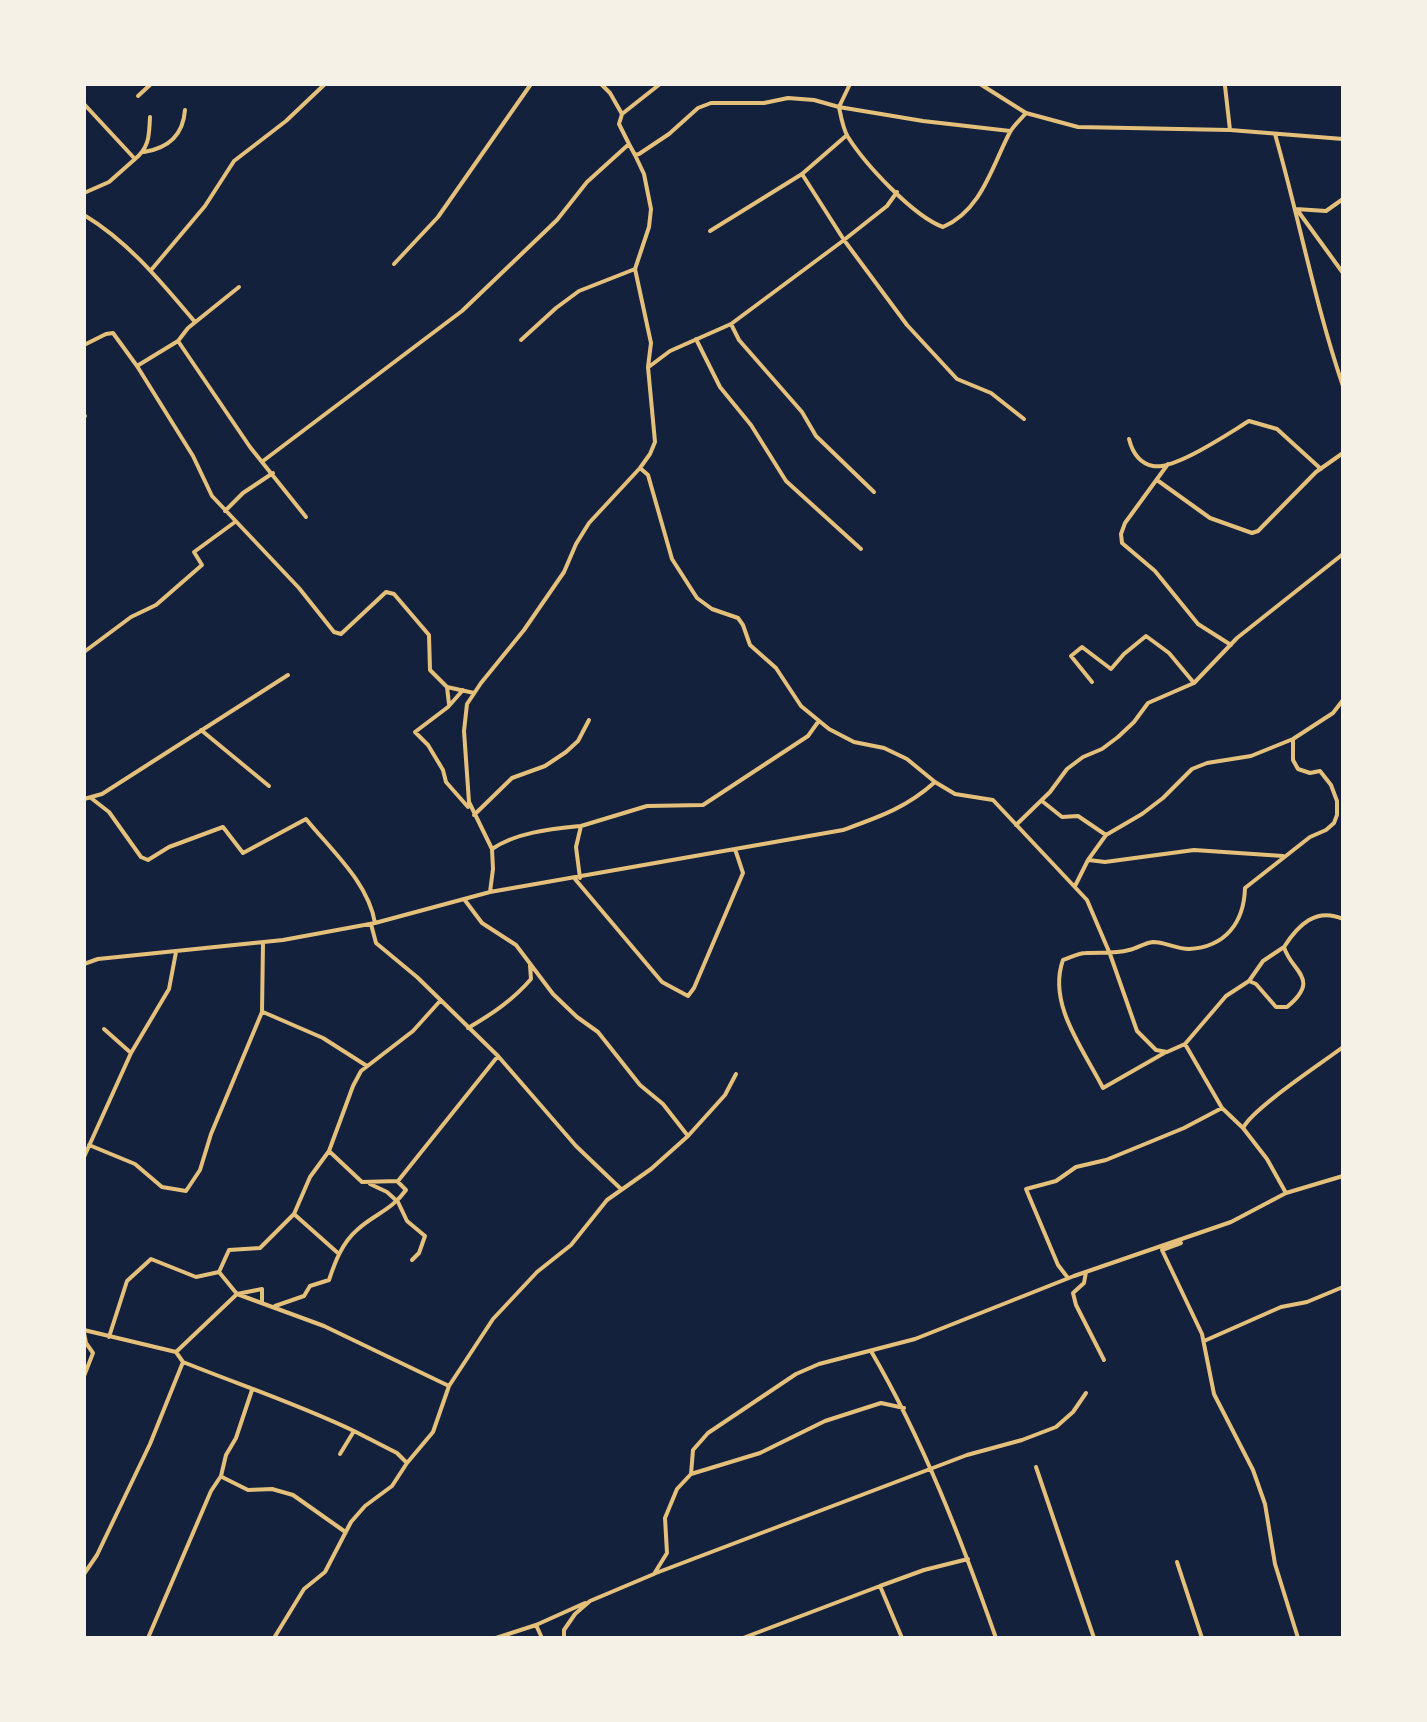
<!DOCTYPE html>
<style>
body{margin:0}
#map{position:relative;width:1427px;height:1722px;overflow:hidden;background:#14213d;font-family:"PT Sans",sans-serif}
canvas{display:block}
.frame{position:absolute;inset:0;border:86px solid #f6f1e7;pointer-events:none}
</style>
<div id="map">
<canvas width="1427" height="1722"></canvas>
<div class="frame"></div>
</div>
<script>
const ctx = document.querySelector('canvas').getContext('2d');
ctx.lineJoin = 'round';
function trace(path, color, width, dash) { ctx.strokeStyle = color; ctx.lineWidth = width; ctx.lineCap = dash ? 'butt' : 'round'; ctx.setLineDash(dash || []); ctx.stroke(path); }
trace(new Path2D(`
 M601,84L610,93L622,114L619,124L629,144
 M850,84L839,107C841,117 843,129 848,137C865,164 913,216 943,227C982,210 992,166 1010,132C1014,125 1021,119 1026,113
 M980,84L1026,113L1078,127L1230,130L1343,139
 M1225,86L1230,130
 M138,96L151,84
 M84,104L135,159L109,182L84,193
 M622,114L660,84
 M1275,134C1299,218 1315,304 1343,386
 M144,152C168,148 183,136 185,110
 M635,155L644,174L651,209L649,227L635,269L651,343L648,367L655,442L650,454L640,468L648,475L672,559L697,598L712,609L738,618L743,625L750,645L776,668L801,706L829,729L854,742L884,748L907,759L935,782L955,794L993,800L1087,900L1110,954L1137,1031L1156,1050L1167,1052L1185,1044L1226,996L1249,981L1256,984L1276,1007H1287C1322,978 1291,972 1284,947C1298,925 1316,907 1343,919
 M135,159C150,147 149,134 150,117
 M802,174L844,240L907,325L957,379L991,393L1024,419
 M1296,209L1326,211L1343,199
 M1298,211L1343,273
 M84,215C129,242 161,282 195,322
 M710,231L802,174L847,135
 M394,264L438,217L531,84
 M152,269L205,206L234,161L286,121L325,84
 M239,287L188,328L178,341L137,366L193,456L212,496L299,588L334,632L341,634L386,592L394,594L429,635L430,670L447,687L474,693
 M731,324L739,340L802,412L816,436L874,492
 M696,339L720,387L751,425L786,481L861,549
 M521,340L556,308L579,291L635,269
 M178,341L250,447L306,517
 M84,345L106,334L113,333L137,366
 M650,366L670,351L731,324L844,240L887,206L897,192
 M84,416H85
 M1129,439C1132,451 1138,463 1153,466C1175,470 1229,433 1249,421L1277,429L1321,469
 M263,461L462,311L557,220L587,182L629,144L635,155L639,154L669,134L698,108L711,103H764L788,98L814,100L839,107L923,121L1010,131
 M1168,464L1125,523L1121,534L1122,543L1155,571L1198,624L1231,645
 M1157,480L1210,518L1252,533L1258,531L1316,472L1343,453
 M225,511L243,493L273,473
 M84,652L131,617L156,605L202,565L194,552L235,522
 M1092,682L1071,656L1082,647L1111,669L1124,654L1146,636L1169,653L1194,683
 M447,687L449,704
 M463,690L448,707L415,732L428,745L443,770L446,782L468,807
 M201,730L269,786
 M91,798L109,812L141,857L148,860L169,847L223,827L243,853L306,819C331,850 368,882 375,923
 M84,799L102,794L288,675
 M1042,801L1062,817L1078,816L1106,835
 M474,815L512,778L545,766L566,752L578,741L589,720
 M1016,825L1050,792L1067,769L1083,757L1102,749L1118,737L1134,722L1148,703L1194,683L1237,638L1343,554
 M492,849C517,832 552,829 581,826
 M1089,860L1105,862L1194,850L1283,856
 M580,878L576,847L581,826L647,806L703,805L808,736L818,722
 M575,879L662,982L688,996L694,988L743,873L735,849
 M1075,886L1088,860L1106,835L1142,814L1163,798L1192,769L1207,763L1251,756L1293,739L1333,713L1343,700
 M490,892L493,869L492,849L469,802L464,731L467,704L481,683L524,630L564,572L576,544L589,523L640,468
 M464,899L482,923L516,945L553,994L577,1017L598,1032L640,1085L663,1104L688,1136
 M371,924L376,943L417,977L498,1056L576,1146L621,1189
 M84,964L98,959L283,940L375,923L490,892L843,830C879,817 906,808 935,782
 M1249,981L1263,961L1284,947
 M263,1012L323,1038L367,1066
 M468,1028C492,1014 513,1000 531,979L530,965
 M104,1029L131,1053
 M1185,1044L1222,1108L1243,1128
 M1166,1052L1103,1088C1084,1050 1047,1004 1063,960C1070,958 1078,953 1086,953C1101,952 1115,954 1129,950C1138,948 1144,943 1153,942C1165,942 1176,949 1189,949C1226,947 1244,922 1245,888L1310,837L1326,830L1334,823L1337,815V801L1331,785L1320,771L1310,773L1298,769L1293,760V739
 M89,1145L135,1164L162,1187L186,1191L200,1170L211,1134L262,1012L263,943
 M329,1151L362,1182L398,1181L498,1056
 M84,1157L131,1053L169,989L176,952
 M370,1184L387,1192L398,1202L407,1221L425,1236L419,1253L412,1260
 M1286,1193L1267,1159L1243,1128C1253,1108 1322,1063 1343,1047
 M294,1214L339,1254
 M1181,1243L1162,1250L1202,1334L1214,1394L1253,1470L1265,1504L1275,1564L1298,1638
 M219,1272L237,1294L262,1289V1302
 M1086,1272L1084,1283L1073,1293L1076,1305L1104,1360
 M1068,1278L1058,1265L1026,1189L1056,1181L1076,1167L1106,1160L1184,1128L1222,1108
 M275,1306L304,1296L310,1286L329,1280C335,1262 342,1243 357,1230C374,1214 391,1211 406,1190L398,1182
 M84,1330L176,1352L183,1362L150,1444L97,1555L84,1574
 M84,1333L86,1343L93,1353L84,1376
 M109,1337L127,1281L151,1259L196,1277L219,1272L229,1250L260,1248L294,1214L310,1177L329,1151L353,1086L361,1071L413,1031L440,1001
 M1204,1341L1281,1307L1307,1302L1343,1287
 M871,1351C924,1442 961,1539 996,1638
 M176,1352L237,1294L324,1326L449,1386
 M183,1362C240,1385 298,1404 354,1431L340,1454
 M407,1463L433,1432L449,1386L493,1319L537,1272L571,1245L607,1200L651,1169L688,1136L725,1095L736,1074
 M1036,1467L1094,1638
 M691,1474L760,1453L825,1421L881,1403L904,1408
 M222,1477L248,1490L272,1489L293,1495L344,1531
 M1177,1562L1202,1638
 M656,1573L967,1455L1022,1440L1056,1427L1073,1412L1086,1393
 M536,1625L585,1603
 M148,1638L211,1491L221,1476L226,1455L236,1438L252,1390
 M274,1638L304,1589L325,1572L351,1522L365,1506L392,1486L407,1463L397,1453L354,1431
 M496,1638L536,1625L542,1638
 M564,1638V1630L575,1614L590,1601L654,1574L667,1553L665,1518L677,1489L691,1474L693,1450L708,1433L796,1374L819,1364L915,1339L1074,1276L1231,1222L1286,1193L1343,1176
 M743,1638L880,1586
 M902,1638L880,1586L924,1570L968,1559`), '#e5c07b', 4);
</script>
